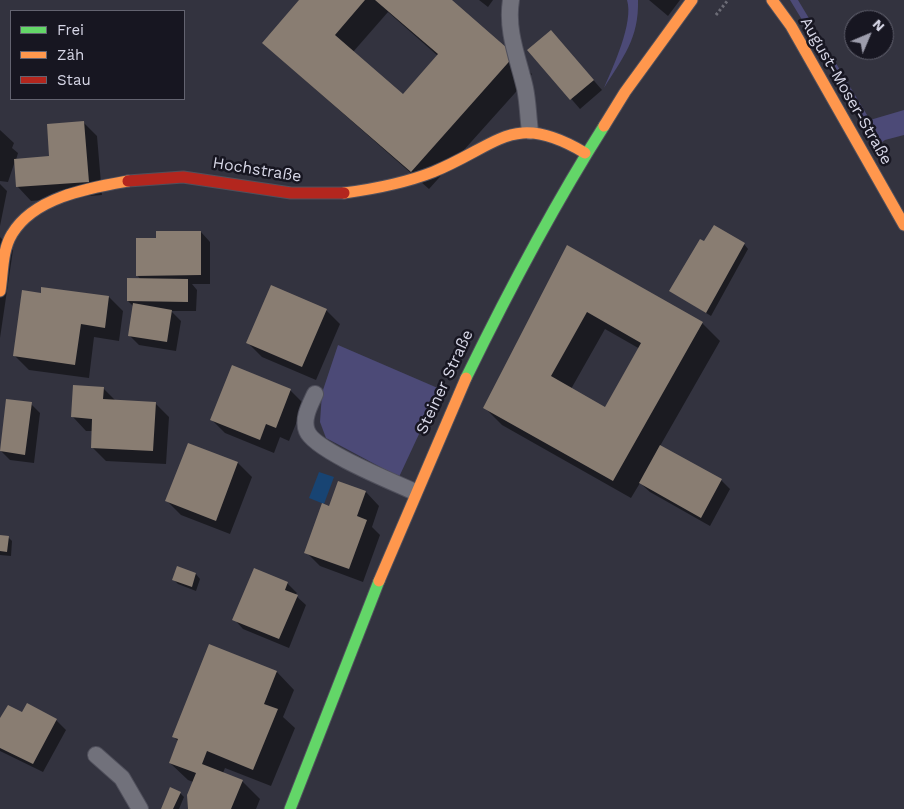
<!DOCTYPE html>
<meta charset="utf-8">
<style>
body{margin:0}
#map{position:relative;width:904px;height:809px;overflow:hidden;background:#33333f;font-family:"Work Sans",sans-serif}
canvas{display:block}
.legend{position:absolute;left:10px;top:10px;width:175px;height:90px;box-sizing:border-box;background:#171621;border:1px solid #636370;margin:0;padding:6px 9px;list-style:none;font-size:15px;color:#d6d6e6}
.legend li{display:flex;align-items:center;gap:10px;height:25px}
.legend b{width:25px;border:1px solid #636370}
.north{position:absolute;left:844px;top:10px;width:50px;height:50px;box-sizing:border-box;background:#171621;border:1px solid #636370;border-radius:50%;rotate:45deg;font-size:14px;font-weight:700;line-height:20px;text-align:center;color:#d6d6e6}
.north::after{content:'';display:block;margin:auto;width:18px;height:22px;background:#9d9dac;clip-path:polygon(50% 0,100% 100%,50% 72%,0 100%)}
</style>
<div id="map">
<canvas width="904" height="809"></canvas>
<ul class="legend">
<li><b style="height:6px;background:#63d668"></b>Frei</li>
<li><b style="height:6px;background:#ff974d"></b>Zäh</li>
<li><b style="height:6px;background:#b3261e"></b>Stau</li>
</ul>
<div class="north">N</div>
</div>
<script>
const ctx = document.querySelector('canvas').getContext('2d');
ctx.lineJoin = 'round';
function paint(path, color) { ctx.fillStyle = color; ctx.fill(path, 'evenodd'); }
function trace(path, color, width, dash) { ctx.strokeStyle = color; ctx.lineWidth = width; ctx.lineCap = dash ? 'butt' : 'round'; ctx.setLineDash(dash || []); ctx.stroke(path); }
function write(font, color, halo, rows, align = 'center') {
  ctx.font = font + ' "Work Sans",sans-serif'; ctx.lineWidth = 5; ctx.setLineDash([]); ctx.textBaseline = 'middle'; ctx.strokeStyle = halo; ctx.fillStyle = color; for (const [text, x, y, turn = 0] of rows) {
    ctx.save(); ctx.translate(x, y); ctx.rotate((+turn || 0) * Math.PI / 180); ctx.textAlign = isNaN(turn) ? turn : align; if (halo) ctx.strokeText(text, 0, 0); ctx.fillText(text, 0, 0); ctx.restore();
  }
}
paint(new Path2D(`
 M627,0H638C639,39 623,57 604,88C613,67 634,22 627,0Z
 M790,0H798L870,120L904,110V135L885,140L878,145Z
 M338,345L440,389L399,477L326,438L320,422L322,393Z`), '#4c4a77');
paint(new Path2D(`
 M319,472L334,477L324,504L309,498Z`), '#184473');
paint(new Path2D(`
 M300,0H450L532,74L429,189L263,43ZM388,12L438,56L403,96L353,52Z
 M479,0H493L488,7Z
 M649,0H680L668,16Z
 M551,31L602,90L580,109L529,50Z
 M83,122L97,136L102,195L31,201L18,187L15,161L8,182L0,181V130L14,143L12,148L18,153L16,160L51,157Z
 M0,184L7,191L0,226Z
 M201,232L210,242V284H192L197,290L196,311H171L181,321L176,351L139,345L129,335L134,307L128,301L141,280L137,275L157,239Z
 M0,237L13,250L0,338Z
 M744,244L748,249L711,316L671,291Z
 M568,247L702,323L720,341L660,446L721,480L730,489L710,526L650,492L640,483L631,498L502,425L484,407ZM605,329L640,349L606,409L571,389Z
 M272,287L326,310L340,324L316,380L262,357L248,343Z
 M109,297L123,311L119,341L94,337L89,378L29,370L15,356Z
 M103,388L116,401L155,403L169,417L166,464L106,461L92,447L93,431H86L73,417Z
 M290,390L304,404L289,441L280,437L274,453L225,433L212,420Z
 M31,404L40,413L34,463L10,460L1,451Z
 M189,444L238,463L252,477L230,534L181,515L167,501Z
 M366,492L379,506L372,527L380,535L363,582L320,566L306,552Z
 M0,536L8,537L12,541L11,556L0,555Z
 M178,568L196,574L200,579L196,591L178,584L174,580Z
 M287,583L297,593L295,595L306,605L289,648L243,629L234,619Z
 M277,672L294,690L283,717L295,728L271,786L225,768L223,773L242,781L260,799L256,809H189L193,782L188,780L170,763L179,742L173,736Z
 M28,705L56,720L66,730L43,772L0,751V721L23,714Z
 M180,793L184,797L179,809H162Z`), '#0007');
paint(new Path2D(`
 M299,0H365L335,35L403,94L438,54L375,0H452L515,55L411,172L262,43Z
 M551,30L594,80L570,100L527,50Z
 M84,121L89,182L16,187L14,159L49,156L47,124Z
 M714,225L745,243L706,313L669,291L700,239L704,241Z
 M156,231H201V275L136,276V238H156Z
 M567,245L703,322L613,481L483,408ZM587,312L641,343L605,407L551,376Z
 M127,278L188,279V302L127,301Z
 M271,285L327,309L302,367L246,343Z
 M41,287L109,296L105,328L81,324L75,365L13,356L22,290L41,293Z
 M133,303L172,310L167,342L128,336Z
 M232,365L291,389L276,428L266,424L260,440L210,420Z
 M73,385L104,387L103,399L156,402L153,451L91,448L92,419L71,417Z
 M6,399L32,402L25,455L0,451Z
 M188,443L238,462L216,521L165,501Z
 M660,445L722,479L701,518L639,483Z
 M338,481L366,491L357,516L367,520L349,569L304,553L322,503L329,506Z
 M0,535L9,536L7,552L0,551Z
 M177,566L196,573L192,587L172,580Z
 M254,568L288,582L285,590L298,595L279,639L232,620Z
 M209,644L277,671L264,704L278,709L253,770L207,751L202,764L243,780L231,809H188L187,795L196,773L169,763L178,739L172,737Z
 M27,703L57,719L33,764L0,748V718L8,705L22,712Z
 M170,787L181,792L173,809H161Z`), '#897d72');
const lane = new Path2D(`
 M511,0C506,31 518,58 525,88C528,102 528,117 530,131
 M315,394C310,405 302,419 307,431C314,450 393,482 413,491
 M96,755L122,778L140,809`);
const fast = new Path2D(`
 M466,378C508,292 552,208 604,126
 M290,809L379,581`);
const slow = new Path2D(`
 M772,0L791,26L904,225
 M604,126L625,92L692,0
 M344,193C374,189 405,183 433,172C499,145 513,110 585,153
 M0,291C3,273 2,250 12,234C34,197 89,188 128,181
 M379,581L466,378`);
const jam = new Path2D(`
 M128,181L183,177L291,193H344`);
trace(lane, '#50505c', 18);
trace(fast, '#50505c', 13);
trace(slow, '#50505c', 13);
trace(jam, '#50505c', 13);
trace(new Path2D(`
 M716,15L728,0`), '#6c6c76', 3, [2.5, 2.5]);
trace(lane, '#71717b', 16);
trace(fast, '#63d668', 11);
trace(slow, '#ff974d', 11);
trace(jam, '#b3261e', 11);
write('16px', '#d6d6e6', '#171621', [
 ["August-Moser-Straße",846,91,60],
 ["Hochstraße",257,170,9],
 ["Steiner Straße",445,382,-65]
]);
</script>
